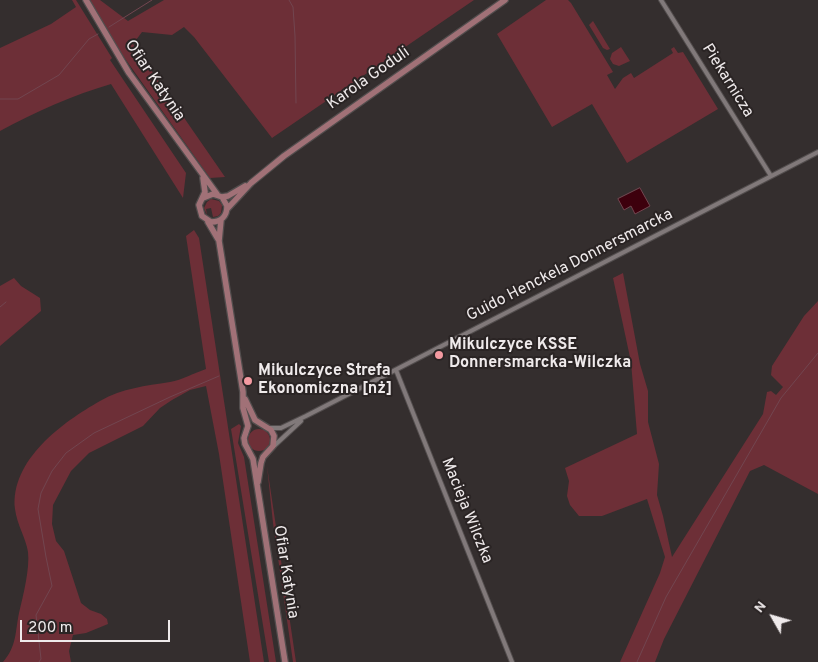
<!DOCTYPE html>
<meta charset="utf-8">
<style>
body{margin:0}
#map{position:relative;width:818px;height:662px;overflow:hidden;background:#342e2e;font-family:Overpass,sans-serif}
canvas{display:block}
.north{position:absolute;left:748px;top:592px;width:50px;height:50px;-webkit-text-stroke:4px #2a2424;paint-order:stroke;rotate:308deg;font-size:14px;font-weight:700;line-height:20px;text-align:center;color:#efeaeb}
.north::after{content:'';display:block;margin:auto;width:18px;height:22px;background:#efeaeb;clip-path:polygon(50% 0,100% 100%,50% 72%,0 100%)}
.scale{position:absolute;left:20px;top:620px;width:150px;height:22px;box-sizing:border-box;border:2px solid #efeaeb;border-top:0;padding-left:6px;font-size:15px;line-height:18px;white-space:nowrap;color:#efeaeb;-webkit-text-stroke:4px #2a2424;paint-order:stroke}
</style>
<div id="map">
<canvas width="818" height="662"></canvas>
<div class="north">N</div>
<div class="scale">200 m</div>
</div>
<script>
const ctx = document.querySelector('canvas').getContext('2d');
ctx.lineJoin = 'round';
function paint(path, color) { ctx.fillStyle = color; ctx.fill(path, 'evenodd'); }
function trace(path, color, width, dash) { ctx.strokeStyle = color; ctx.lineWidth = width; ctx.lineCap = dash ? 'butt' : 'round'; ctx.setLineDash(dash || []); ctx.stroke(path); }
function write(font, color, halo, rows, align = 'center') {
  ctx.font = font + ' Overpass,sans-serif'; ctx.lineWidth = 4; ctx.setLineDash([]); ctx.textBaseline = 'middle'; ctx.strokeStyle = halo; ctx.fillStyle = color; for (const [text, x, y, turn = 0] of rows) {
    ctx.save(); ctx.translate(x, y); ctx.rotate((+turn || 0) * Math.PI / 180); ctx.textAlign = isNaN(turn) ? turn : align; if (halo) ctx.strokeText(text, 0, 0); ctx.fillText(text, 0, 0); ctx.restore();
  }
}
paint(new Path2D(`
 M72,0H76L112,58L110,60L186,173L183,198L111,84C73,95 35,112 0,131V48L51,24L76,7Z
 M91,0H100L128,21L164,0H474L272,138L194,37L184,27L172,35L142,32L133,44L225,177L210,178L121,53L89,3Z
 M546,0H568L571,3L613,72L607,75L615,89L623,78L631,73L634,78L673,53L671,49L674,47L678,53L683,52L718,109L627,163L592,104L552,127L497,34Z
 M593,21L610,49L607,50L603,48L589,25Z
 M621,47L630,61L619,66L613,64L610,59L612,53Z
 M211,199L219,201L222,205L221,213L218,216L213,217L211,208L206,209L207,215L204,208L207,202Z
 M194,230L199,238L264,662H250L219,454L206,386L190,390L172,400L160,408L143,426L89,453L71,471L53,505L52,524L56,541L64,551L81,603L90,610L101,614L107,619L108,624L86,633L73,635L69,651L71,662H3C17,646 15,632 19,613C23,596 30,569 28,552C26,538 17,525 15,509C10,460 63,422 100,401C123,388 145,386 170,382C182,380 194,373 206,369L186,236Z
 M623,273L640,364L648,391V422L659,464L657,495L663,516L672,557L763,414L767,392L771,391L776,395L783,387L771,375L772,366L804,316L818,301V494L764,465L750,471L664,639L655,662H620L660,573L665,557L647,499L602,516H579L570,505L567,496L569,481L565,468L637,434L631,362L613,278Z
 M14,278L21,286L40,298L41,311L0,346V286Z
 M239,424L241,426L238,443L244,457L276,662H269L231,429Z
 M248 440a11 11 0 1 1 22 0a11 11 0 1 1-22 0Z
 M279,450L267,466L296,662H293L273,523L267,466Z`), '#6d2f37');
const water = new Path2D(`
 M640,188L650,206L635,214L631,206L624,210L618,199Z`);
paint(water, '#3d000d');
trace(water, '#724650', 1);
trace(new Path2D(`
 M289,0L293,7L295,36L296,103
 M109,27L152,0
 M0,99H18L59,75L89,39L98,34
 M0,307L6,302
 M39,662L41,659L36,615L52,586L46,557L38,509L41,493L52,471L66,453L94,433L170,397L219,376
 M637,662L666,597L781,398L818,353`), '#724650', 1);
const street = new Path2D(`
 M661,0L771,176
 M396,370L512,662
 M269,428H281L306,416L818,152
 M275,445L301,421`);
const secondary = new Path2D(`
 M86,0L129,73L217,194
 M222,197L228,196L245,186
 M203,198L213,194L222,197L227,206C227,216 221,222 211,222L202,216L199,205L205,192L203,178
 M227,209L251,183L284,156L505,0
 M221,220L219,241L243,392V408L248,426L244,438L245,444L253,459L285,662
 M208,222L218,239
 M245,399L255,420L271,430L274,436L273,446L263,457L261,463L258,482`);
trace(street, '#524d4d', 6);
trace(secondary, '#524d4d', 8);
trace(street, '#81797a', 4);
trace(secondary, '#a17177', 5.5);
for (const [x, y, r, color] of [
 [439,355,5,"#f49aa1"],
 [248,381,5,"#f49aa1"]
]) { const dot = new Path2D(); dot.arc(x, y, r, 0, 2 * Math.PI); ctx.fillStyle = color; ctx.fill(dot); trace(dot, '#2a2424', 2); }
write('16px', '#efeaeb', '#2a2424', [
 ["Karola Goduli",369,79,-35],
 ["Ofiar Katynia",154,81,56],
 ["Piekarnicza",727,81,58],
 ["Guido Henckela Donnersmarcka",570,266,-27],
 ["Macieja Wilczka",466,511,68],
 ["Ofiar Katynia",285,572,81]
]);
write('bold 16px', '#efeaeb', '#2a2424', [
 ["Mikulczyce KSSE",449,346],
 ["Donnersmarcka-Wilczka",449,364],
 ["Mikulczyce Strefa",258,372],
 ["Ekonomiczna [nż]",258,390]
], 'left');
</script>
